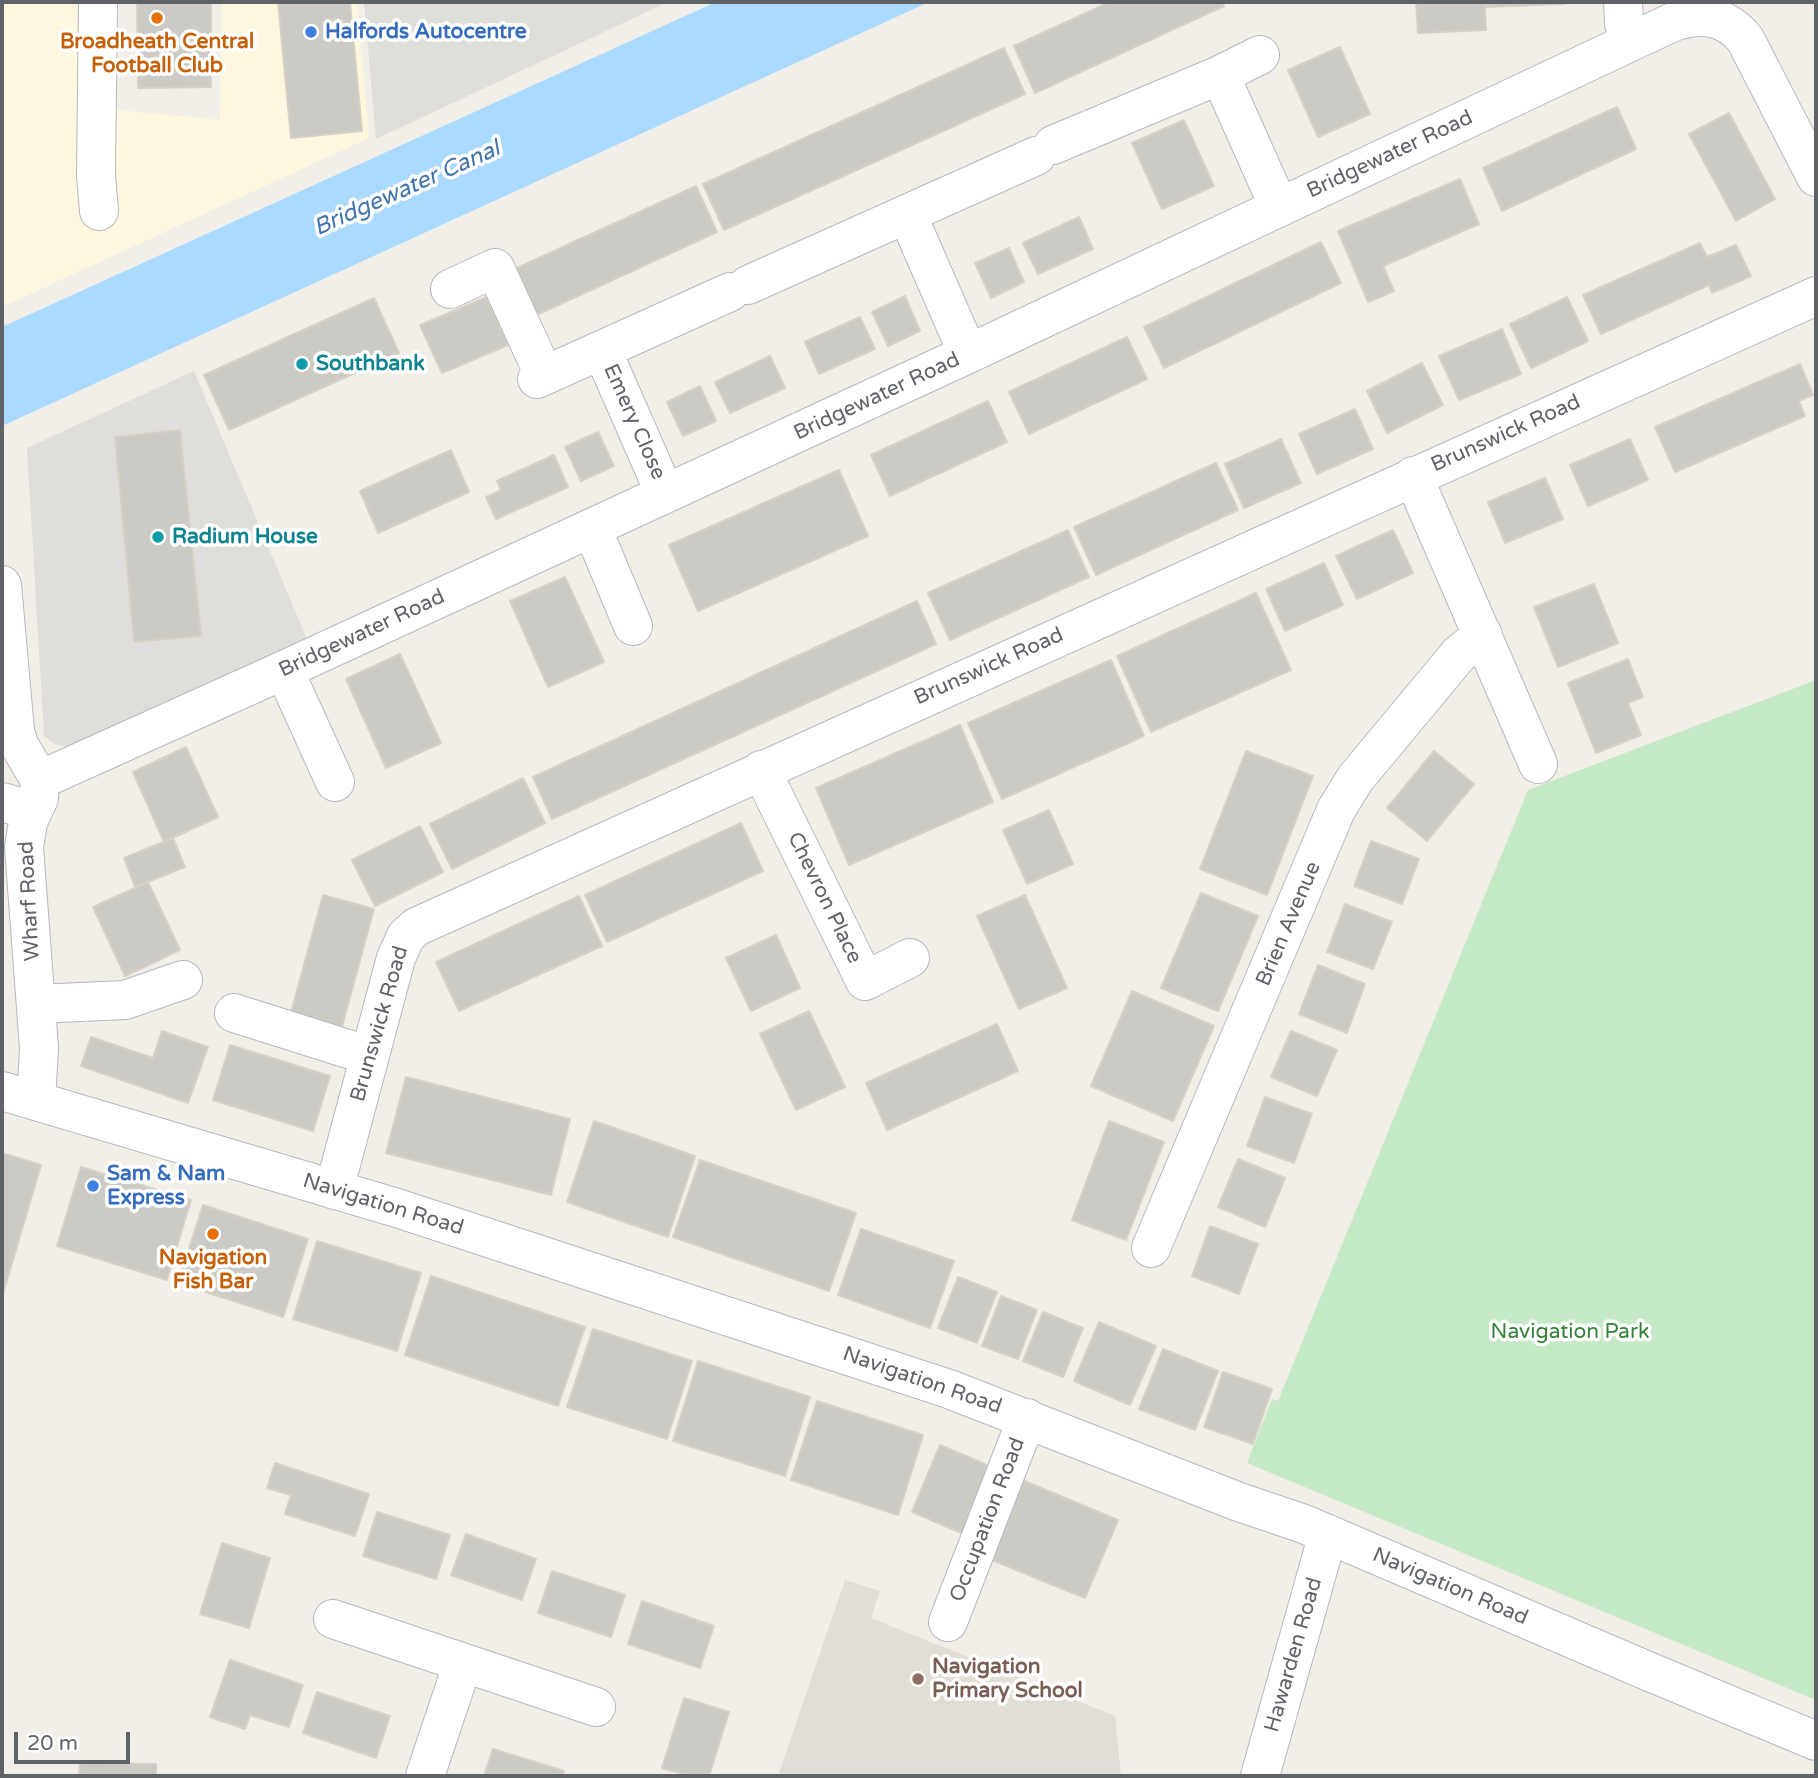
<!DOCTYPE html>
<style>
body{margin:0}
#map{position:relative;width:1818px;height:1778px;overflow:hidden;background:#f1efe8;font-family:"Varela Round",sans-serif}
canvas{display:block}
.frame{position:absolute;inset:0;border:4px solid #5f6368;pointer-events:none}
.scale{position:absolute;left:14px;top:1732px;width:116px;height:32px;box-sizing:border-box;border:4px solid #5f6368;border-top:0;padding-left:9px;font-size:21px;line-height:24px;white-space:nowrap;color:#5f6368;-webkit-text-stroke:5px #fff;paint-order:stroke}
</style>
<div id="map">
<canvas width="1818" height="1778"></canvas>
<div class="frame"></div>
<div class="scale">20 m</div>
</div>
<script>
const ctx = document.querySelector('canvas').getContext('2d');
ctx.lineJoin = 'round';
function paint(path, color) { ctx.fillStyle = color; ctx.fill(path, 'evenodd'); }
function trace(path, color, width, dash) { ctx.strokeStyle = color; ctx.lineWidth = width; ctx.lineCap = dash ? 'butt' : 'round'; ctx.setLineDash(dash || []); ctx.stroke(path); }
function write(font, color, halo, rows, align = 'center') {
  ctx.font = font + ' "Varela Round",sans-serif'; ctx.lineWidth = 7; ctx.setLineDash([]); ctx.textBaseline = 'middle'; ctx.strokeStyle = halo; ctx.fillStyle = color; for (const [text, x, y, turn = 0] of rows) {
    ctx.save(); ctx.translate(x, y); ctx.rotate((+turn || 0) * Math.PI / 180); ctx.textAlign = isNaN(turn) ? turn : align; if (halo) ctx.strokeText(text, 0, 0); ctx.fillText(text, 0, 0); ctx.restore();
  }
}
paint(new Path2D(`
 M2,2H105L108,109L220,120L222,2H357L369,138L2,307Z`), '#fef7e0');
paint(new Path2D(`
 M364,2H668L376,139Z
 M194,371L307,639L72,747L56,745L44,736L27,448Z`), '#e0deda');
paint(new Path2D(`
 M845,1580L880,1591L871,1618L1115,1716L1121,1776H778Z`), '#e1ded6');
paint(new Path2D(`
 M1816,680V1700L1247,1463L1272,1399L1278,1401L1528,790Z`), '#c5e8c5');
paint(new Path2D(`
 M716,2H929L2,426V327Z`), '#aadaff');
const building = new Path2D(`
 M137,2H211V87L138,88Z
 M278,2H350L362,131L291,138Z
 M1110,2H1222L1224,6L1035,93L1014,46Z
 M1416,2H1564V4L1485,7L1486,30L1418,33Z
 M1340,47L1370,114L1318,137L1288,70Z
 M1004,48L1025,94L724,230L703,184Z
 M1617,107L1636,149L1502,211L1483,168Z
 M1729,113L1775,199L1736,221L1689,134Z
 M1184,120L1214,186L1162,209L1132,143Z
 M1460,179L1479,224L1383,266L1394,291L1368,302L1338,231Z
 M696,186L717,232L528,319L506,273Z
 M1079,217L1093,249L1038,274L1023,243Z
 M1321,242L1341,283L1164,368L1144,327Z
 M1700,243L1707,257L1736,245L1751,276L1712,293L1709,285L1601,334L1583,295Z
 M1009,248L1024,282L991,298L975,263Z
 M905,296L920,331L888,346L872,312Z
 M487,297L508,345L442,373L420,325Z
 M1567,297L1588,341L1531,368L1510,324Z
 M374,298L399,353L229,430L204,375Z
 M860,317L875,349L819,374L805,342Z
 M1502,329L1521,374L1459,400L1439,356Z
 M1127,337L1147,379L1029,434L1009,392Z
 M770,356L785,388L730,413L715,382Z
 M1422,363L1443,405L1387,433L1367,391Z
 M1800,364L1813,395L1799,401L1805,416L1675,472L1655,427Z
 M700,386L716,421L683,436L667,402Z
 M988,401L1007,442L890,496L871,455Z
 M1355,409L1373,449L1317,474L1299,434Z
 M180,430L201,636L134,642L115,437Z
 M598,432L614,466L581,481L565,447Z
 M1281,439L1301,483L1244,508L1225,464Z
 M1630,439L1648,480L1588,506L1570,465Z
 M451,450L469,492L378,533L360,491Z
 M554,455L568,487L496,519L486,497L501,490L497,481Z
 M1216,463L1238,510L1096,575L1074,527Z
 M839,470L868,536L698,611L669,545Z
 M1545,478L1563,519L1505,543L1488,502Z
 M1068,530L1089,577L950,640L928,593Z
 M1393,530L1413,573L1357,599L1336,556Z
 M1324,563L1343,605L1285,631L1266,589Z
 M565,577L604,662L548,687L510,601Z
 M1594,584L1618,643L1558,667L1534,607Z
 M1256,593L1291,670L1151,732L1117,656Z
 M917,601L936,644L552,819L533,777Z
 M400,654L441,743L386,768L346,679Z
 M1628,659L1643,697L1628,703L1641,735L1596,753L1568,683Z
 M1111,660L1144,736L1002,799L968,723Z
 M960,725L993,802L849,865L816,788Z
 M186,747L218,817L164,842L133,772Z
 M1246,751L1313,776L1267,895L1200,869Z
 M1434,751L1474,784L1427,841L1387,808Z
 M523,778L545,823L452,869L430,824Z
 M1049,810L1073,864L1027,884L1003,830Z
 M741,823L763,871L607,942L585,895Z
 M420,826L443,872L375,906L352,860Z
 M173,838L185,867L135,887L124,858Z
 M1371,841L1419,859L1402,904L1354,886Z
 M148,882L180,950L125,976L93,907Z
 M1201,893L1258,916L1218,1011L1161,988Z
 M323,895L374,909L340,1034L289,1020Z
 M1025,895L1067,988L1019,1009L977,916Z
 M579,896L602,946L459,1011L436,962Z
 M1345,904L1392,922L1373,969L1327,952Z
 M776,935L800,988L751,1011L726,958Z
 M1318,965L1365,984L1347,1033L1299,1014Z
 M1132,991L1214,1026L1173,1121L1091,1086Z
 M809,1011L845,1087L796,1110L760,1034Z
 M997,1024L1018,1071L887,1130L866,1083Z
 M162,1031L208,1047L188,1103L81,1066L91,1037L153,1058Z
 M1291,1031L1337,1050L1317,1096L1271,1077Z
 M230,1045L330,1076L313,1131L213,1100Z
 M406,1077L570,1119L551,1195L386,1153Z
 M1265,1097L1312,1114L1294,1163L1247,1146Z
 M594,1121L695,1156L668,1237L567,1202Z
 M1109,1121L1164,1142L1126,1240L1072,1220Z
 M2,1153L41,1165L2,1297Z
 M1238,1159L1285,1178L1265,1227L1218,1207Z
 M700,1160L856,1213L829,1291L673,1237Z
 M81,1167L191,1200L167,1280L57,1246Z
 M203,1205L308,1239L283,1317L178,1283Z
 M1210,1226L1258,1244L1239,1294L1192,1276Z
 M861,1229L954,1261L930,1328L838,1295Z
 M317,1241L421,1273L397,1351L293,1319Z
 M431,1276L585,1327L558,1406L405,1355Z
 M958,1277L997,1292L977,1343L938,1328Z
 M1001,1296L1037,1310L1018,1359L982,1346Z
 M1043,1312L1083,1328L1063,1377L1023,1361Z
 M1099,1322L1156,1346L1130,1405L1074,1381Z
 M593,1329L692,1361L667,1439L567,1407Z
 M1163,1349L1218,1371L1195,1430L1139,1409Z
 M698,1361L810,1397L785,1476L673,1441Z
 M1223,1372L1272,1389L1253,1444L1204,1427Z
 M817,1401L923,1435L898,1515L791,1480Z
 M940,1445L994,1468L966,1535L912,1512Z
 M275,1463L369,1494L355,1536L285,1514L291,1495L267,1488Z
 M1015,1477L1118,1520L1085,1598L982,1556Z
 M377,1512L450,1535L436,1579L363,1556Z
 M466,1534L536,1559L522,1600L451,1575Z
 M222,1543L270,1558L249,1628L200,1614Z
 M552,1571L625,1595L611,1637L538,1613Z
 M642,1601L714,1626L700,1668L628,1644Z
 M230,1660L303,1685L289,1727L250,1715L245,1729L210,1717Z
 M317,1692L390,1716L376,1758L303,1733Z
 M684,1698L729,1712L709,1776H690L662,1768Z
 M493,1749L564,1771L562,1776H484Z
 M80,1763L156,1764V1776H79Z`);
paint(building, '#cccac5');
trace(building, '#d6d1c6', 2);
const minor = new Path2D(`
 M98,2L96,176L99,211
 M1623,2L1624,24L1632,41
 M1220,75L1279,207
 M1053,145L1220,75L1260,55
 M907,214L968,354
 M748,285L1036,156
 M450,289L495,268L544,375
 M602,350L665,494
 M537,379L730,292
 M1413,476L1538,764
 M592,528L633,626
 M2,585L15,731L19,745L40,780L39,798L28,822L24,847L39,1048L36,1101
 M284,670L335,782
 M761,770L865,981L910,958
 M40,780L284,670L968,354L1673,22C1702,13 1725,15 1745,39L1816,177
 M2,802L33,811
 M36,1004L125,1000L183,980
 M234,1013L370,1056
 M2,1091L397,1208L949,1389L1239,1502L1304,1524L1650,1672L1816,1741
 M334,1190L396,958L406,936L416,927L1816,296
 M1151,1248L1336,810L1355,779L1459,654L1483,635
 M333,1619L596,1707
 M948,1622L1027,1418
 M425,1776L463,1663
 M1260,1776L1328,1534`);
trace(minor, '#b5b8bc', 40);
trace(minor, '#fff', 38);
for (const [x, y, r, color] of [
 [157,18,7,"#e8710a"],
 [311,32,7,"#3f7fe0"],
 [302,364,7,"#0f9aa8"],
 [158,537,7,"#0f9aa8"],
 [93,1186,7,"#3f7fe0"],
 [213,1234,7,"#e8710a"],
 [918,1679,7,"#8d6e63"]
]) { const dot = new Path2D(); dot.arc(x, y, r, 0, 2 * Math.PI); ctx.fillStyle = color; ctx.fill(dot); trace(dot, '#fff', 2.5); }
write('bold 21px', '#366cbe', '#fff', [
 ["Halfords Autocentre",325,32],
 ["Sam & Nam",107,1174],
 ["Express",107,1198]
], 'left');
write('bold 21px', '#c56008', '#fff', [
 ["Broadheath Central",157,42],
 ["Football Club",157,66],
 ["Navigation",213,1258],
 ["Fish Bar",213,1282]
]);
write('21px', '#5f6368', '#fff', [
 ["Bridgewater Road",1390,155,-25],
 ["Bridgewater Road",877,397,-25],
 ["Emery Close",634,422,66],
 ["Brunswick Road",1506,434,-24],
 ["Bridgewater Road",362,634,-25],
 ["Brunswick Road",989,667,-24],
 ["Chevron Place",824,898,64],
 ["Wharf Road",30,901,-93],
 ["Brien Avenue",1289,924,-67],
 ["Brunswick Road",380,1024,-74],
 ["Navigation Road",383,1205,17],
 ["Navigation Road",922,1381,19],
 ["Occupation Road",988,1520,-69],
 ["Navigation Road",1450,1587,23],
 ["Hawarden Road",1294,1655,-74]
]);
write('bold 21px', '#0d838f', '#fff', [
 ["Southbank",316,364],
 ["Radium House",172,537]
], 'left');
write('21px', '#348238', '#fff', [
 ["Navigation Park",1570,1332]
]);
write('bold 21px', '#785e54', '#fff', [
 ["Navigation",932,1667],
 ["Primary School",932,1691]
], 'left');
write('italic 23px', '#4174aa', '#fff', [
 ["Bridgewater Canal",407,189,-24]
]);
</script>
